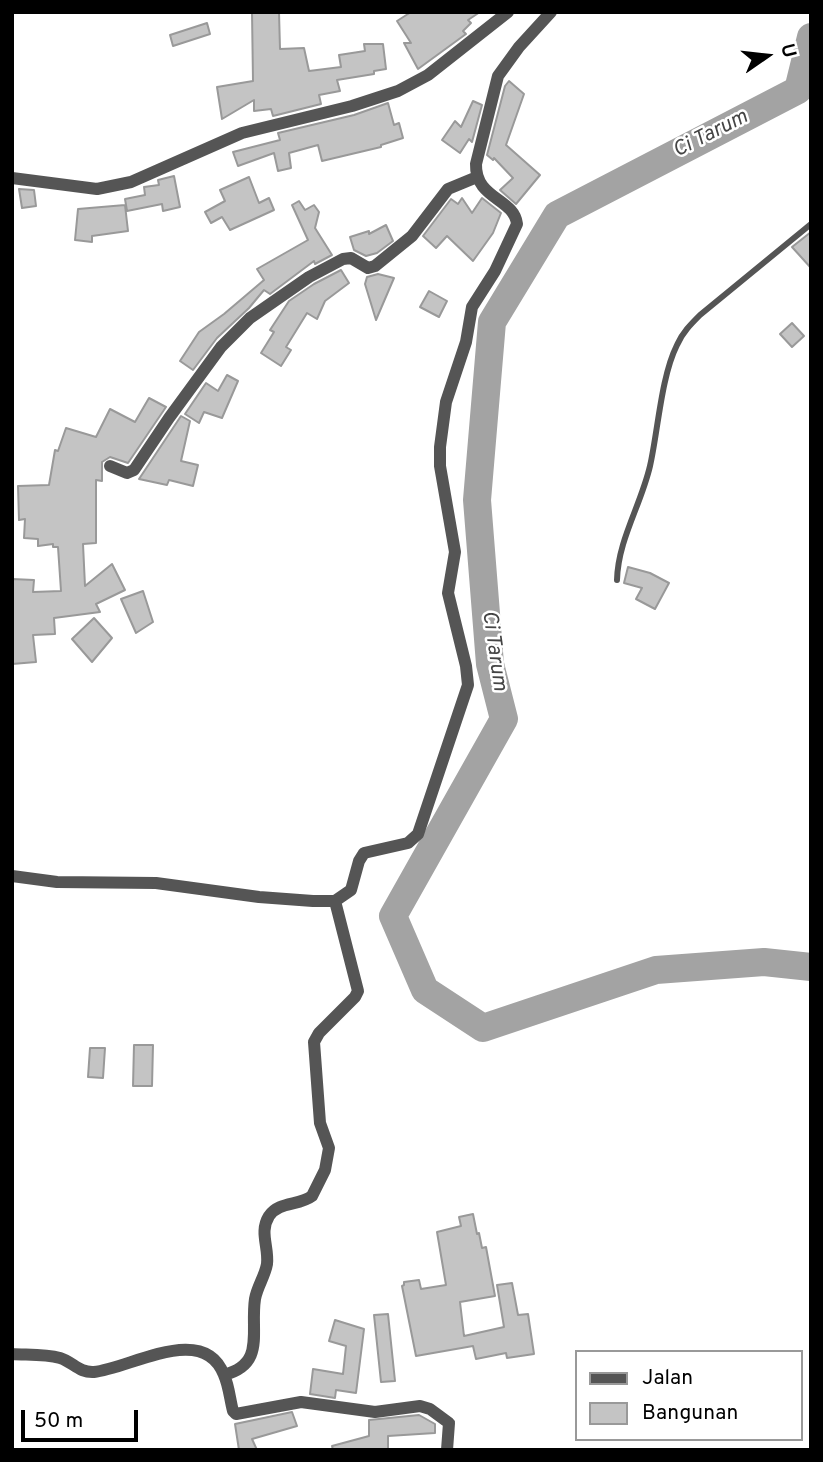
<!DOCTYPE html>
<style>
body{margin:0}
#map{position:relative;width:823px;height:1462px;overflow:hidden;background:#fff;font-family:Overpass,sans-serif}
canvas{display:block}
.frame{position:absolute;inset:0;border:14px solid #000;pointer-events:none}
.legend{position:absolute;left:575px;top:1350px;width:228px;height:91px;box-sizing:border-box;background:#fff;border:2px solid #999;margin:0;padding:9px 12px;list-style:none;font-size:21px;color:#000}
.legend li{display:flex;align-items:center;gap:14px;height:35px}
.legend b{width:35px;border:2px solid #999}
.north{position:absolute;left:732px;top:21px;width:70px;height:70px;-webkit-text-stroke:5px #fff;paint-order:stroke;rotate:76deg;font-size:19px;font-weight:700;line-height:28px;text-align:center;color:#000}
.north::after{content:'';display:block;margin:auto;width:24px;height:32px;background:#000;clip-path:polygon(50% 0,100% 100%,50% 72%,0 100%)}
.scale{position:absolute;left:21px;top:1410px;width:117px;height:32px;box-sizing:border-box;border:4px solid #000;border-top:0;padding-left:9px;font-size:21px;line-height:24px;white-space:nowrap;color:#000;-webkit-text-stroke:5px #fff;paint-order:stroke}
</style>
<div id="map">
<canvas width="823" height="1462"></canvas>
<div class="frame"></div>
<ul class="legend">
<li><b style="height:9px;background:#555"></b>Jalan</li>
<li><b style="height:19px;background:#c4c4c4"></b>Bangunan</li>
</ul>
<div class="north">U</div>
<div class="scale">50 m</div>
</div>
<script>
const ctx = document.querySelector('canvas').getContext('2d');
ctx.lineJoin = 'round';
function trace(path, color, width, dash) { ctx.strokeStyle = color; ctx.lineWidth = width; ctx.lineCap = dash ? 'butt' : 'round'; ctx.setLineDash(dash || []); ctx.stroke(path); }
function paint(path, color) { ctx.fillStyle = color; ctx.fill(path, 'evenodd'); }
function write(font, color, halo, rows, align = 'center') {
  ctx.font = font + ' Overpass,sans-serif'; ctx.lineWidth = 5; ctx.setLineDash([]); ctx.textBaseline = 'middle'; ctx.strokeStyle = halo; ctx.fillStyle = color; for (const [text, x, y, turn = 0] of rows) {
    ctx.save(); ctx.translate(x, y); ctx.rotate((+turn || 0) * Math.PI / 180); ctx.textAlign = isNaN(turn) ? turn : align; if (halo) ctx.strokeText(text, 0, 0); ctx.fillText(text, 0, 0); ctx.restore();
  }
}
trace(new Path2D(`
 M811,37L798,90L557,215L492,322L477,500L490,664L504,719L393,916L425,990L483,1028L656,970L764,962L811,967`), '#a3a3a3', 28);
const building = new Path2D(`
 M252,12H279L280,49L304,48L309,71L341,67L339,55L365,51L364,44H383L386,69L374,71V74L337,80L340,91L319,95L321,104L273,116L271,109L254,111V100L222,119L217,87L253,81Z
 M411,12H480L468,20L471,23L463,31L466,34L418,69L404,43H411L397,21Z
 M207,23L210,34L173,46L170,35Z
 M509,81L524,94L506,145L540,175L516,204L500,190L513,178L494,158L493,160L487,155L505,86Z
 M473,101L482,105L472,142L469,139L460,153L442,140L455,121L461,127Z
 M388,103L394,125L399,123L403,138L381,145V147L322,161L318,145L289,153L291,168L278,171L274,153L238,166L233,152L280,140L278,133L354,115Z
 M174,176L180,207L163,211L162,204L127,211L125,199L145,195L144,187L159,185L158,180Z
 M249,177L259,203L269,198L274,210L230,230L222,217L211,223L205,212L225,201L220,190Z
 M19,189L34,190L36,206L22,208Z
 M462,198L472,213L482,198L501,213L493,233L473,261L447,236L436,248L423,236L451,199L458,204Z
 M299,201L305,210L314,205L319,212L315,228L332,255L315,264L314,261L270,294L264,290L249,308L217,338L193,370L180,361L199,332L224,314L264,280L257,269L308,240L292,205Z
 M125,205L128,231L92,236V242L75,240L78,209Z
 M386,225L393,241L377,253L366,256L354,250L350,237L369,231V234Z
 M811,232V268L792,247Z
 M341,270L349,283L325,301L317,319L307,313L286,347L291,350L281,366L261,353L274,332L270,330L289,301L314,284Z
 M378,274L394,278L376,320L365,284L367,277Z
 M429,291L447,301L439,317L420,307Z
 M792,323L804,336L792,347L780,334Z
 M227,375L238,381L222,418L204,412L199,423L185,414L206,383L218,391Z
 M149,398L166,407L128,463L110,457L102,462V481L96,480V543L83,544L85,586L112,564L125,590L96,604L100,612L54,618L55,634L33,635L36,662L12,664V579L34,580L33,592L61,591L58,547H53V544L38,546V539L24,538L25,519L19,520L18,486L49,485L55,450L58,451L66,428L96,437L110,409L135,422Z
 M181,416L190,421L181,461L198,465L193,486L169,480L167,485L139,479Z
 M628,567L650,573L669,583L655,609L636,599L642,588L624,583Z
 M143,591L153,622L136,633L121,599Z
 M94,618L112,638L92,662L72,639Z
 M134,1045H153L152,1086H133Z
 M90,1048H105L103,1078L88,1077Z
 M473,1214L477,1234L479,1233L482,1248L486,1247L495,1296L460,1302L464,1336L504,1327L497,1285L512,1283L518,1315L528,1314L534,1354L507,1358L506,1353L476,1359L473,1346L416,1356L402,1286L404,1285V1282L419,1280L421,1289L446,1285L437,1232L461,1226L459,1217Z
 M388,1314L395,1381L381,1382L374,1315Z
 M335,1320L364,1329L356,1393L336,1390L335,1398L310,1394L313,1369L343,1374L346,1346L329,1341Z
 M292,1412L297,1426L252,1439L257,1450H239L235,1424Z
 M419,1415L435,1424V1433L388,1436V1450H333L332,1446L369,1436V1420Z`);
paint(building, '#c4c4c4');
trace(building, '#999', 2);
trace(new Path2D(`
 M617,580C618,540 641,505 650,466C658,431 661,377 677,345C682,333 691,324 700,315L811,224`), '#555', 6);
trace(new Path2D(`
 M12,178L97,189L131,182L242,133L352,106L398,91L428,75L508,12
 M110,466L127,473L134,470L169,418L221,347L250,318L309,277L343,259L351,258L368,268L375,266L412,236L448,189L477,177
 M12,876L57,882L156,883L259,897L313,901H335L351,890L359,861L364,853L408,843L418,834L468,685L466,666L448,593L455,552L440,466V447L446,402L466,342L472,307L495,271L517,224C514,198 475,199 476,164L498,76L519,47L551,12
 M12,1354C28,1355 45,1354 60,1358C73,1362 79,1373 94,1372C131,1368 204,1322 224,1375C229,1386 230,1400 233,1411L236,1414L301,1402L375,1412L420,1406L430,1409L449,1423L447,1450
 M224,1375C266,1364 250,1332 255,1299C257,1287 265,1276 267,1264C269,1247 259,1232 269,1216C279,1201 299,1206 312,1196L325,1170L329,1148L320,1123L314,1042L319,1033L355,997L358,991L335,901`), '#555', 12);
write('italic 21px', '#444', '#fff', [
 ["Ci Tarum",711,135,-27],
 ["Ci Tarum",493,651,82]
]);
</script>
